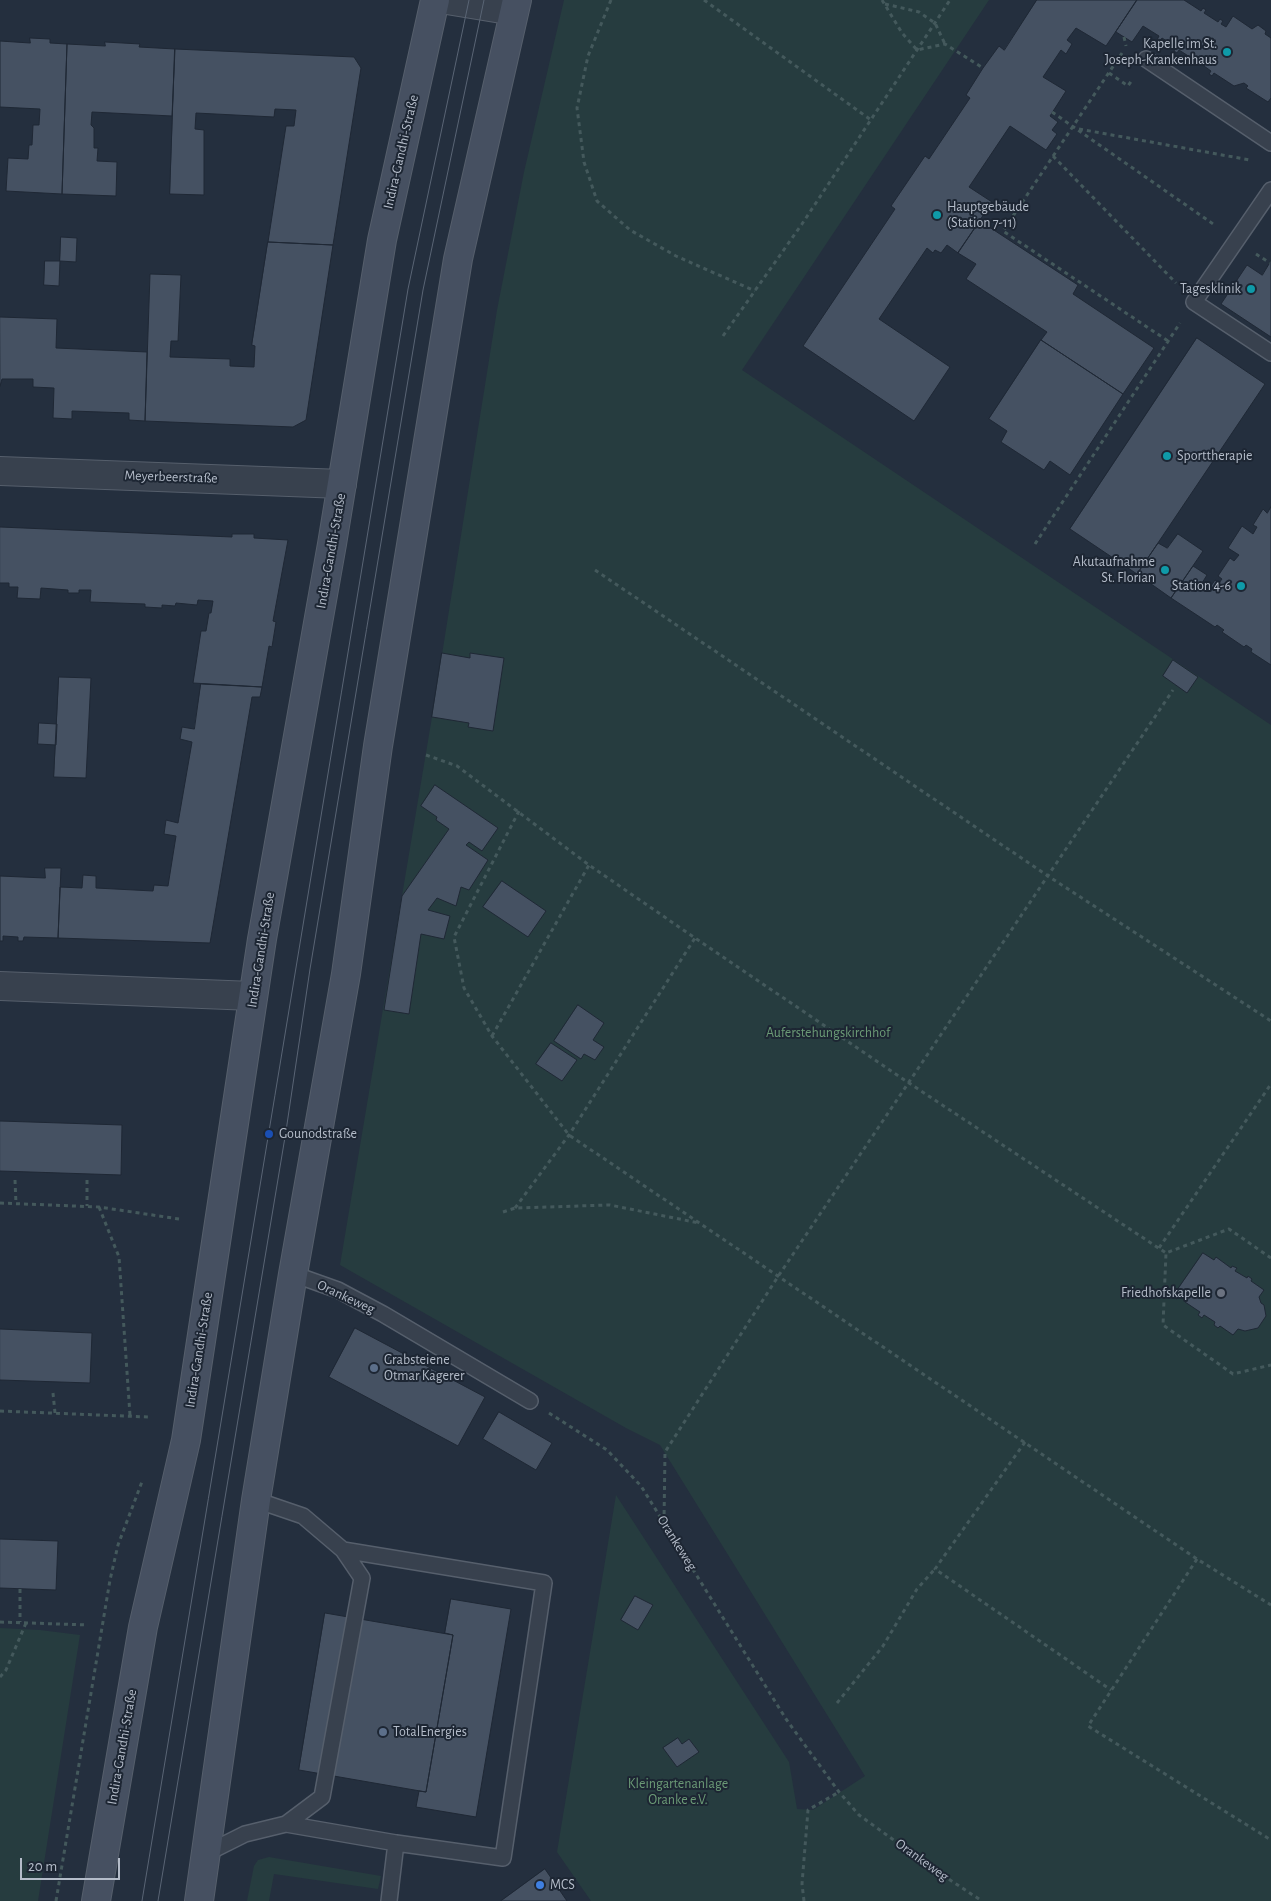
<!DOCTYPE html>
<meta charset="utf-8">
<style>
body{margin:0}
#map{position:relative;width:1271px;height:1901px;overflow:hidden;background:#242f3e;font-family:"Alegreya Sans",sans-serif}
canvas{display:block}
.scale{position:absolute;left:20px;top:1858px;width:100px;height:22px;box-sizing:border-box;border:2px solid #b4bcc9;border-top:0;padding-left:6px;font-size:15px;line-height:18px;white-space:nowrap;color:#b4bcc9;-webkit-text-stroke:4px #1d2633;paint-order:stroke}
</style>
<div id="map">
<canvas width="1271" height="1901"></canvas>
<div class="scale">20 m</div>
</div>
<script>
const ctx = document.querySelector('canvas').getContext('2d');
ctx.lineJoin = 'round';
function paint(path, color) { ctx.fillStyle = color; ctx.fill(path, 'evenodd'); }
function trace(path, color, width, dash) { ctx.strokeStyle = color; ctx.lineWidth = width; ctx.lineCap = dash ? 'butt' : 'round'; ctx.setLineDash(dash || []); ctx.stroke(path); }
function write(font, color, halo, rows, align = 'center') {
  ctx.font = font + ' "Alegreya Sans",sans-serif'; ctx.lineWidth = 4; ctx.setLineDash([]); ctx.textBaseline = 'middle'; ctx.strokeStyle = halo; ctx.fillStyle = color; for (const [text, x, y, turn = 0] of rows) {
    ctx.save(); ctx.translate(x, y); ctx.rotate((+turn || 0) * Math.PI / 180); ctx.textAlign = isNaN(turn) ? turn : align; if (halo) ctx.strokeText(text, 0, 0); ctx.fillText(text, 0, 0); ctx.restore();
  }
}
paint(new Path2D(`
 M564,0H989L742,370L1271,725V1901H591L557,1852L616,1495L789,1762L797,1809L813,1810L865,1776L660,1445L626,1428L340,1265L432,717L497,310L524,172Z
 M0,1628L40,1630L80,1635L38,1901H0Z
 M269,1857L381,1876L378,1889L274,1874L269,1901H247L254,1866L258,1860Z`), '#263c3f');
const building = new Path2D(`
 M1037,0H1137L1106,46L1076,28L1067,40L1072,44L1066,54L1061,50L1043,77L1066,91L1050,116L1058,122L1052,130L1057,134L1046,150L1010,126L969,187L992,202L958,253L947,245L941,253L935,250L933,253L927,248L879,319L950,367L914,421L803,346L895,209L891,206L925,156L929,159L970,98L966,95L983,68L999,46L1004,50Z
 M1137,0H1184L1201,11L1203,8L1206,10L1204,13L1218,22L1220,19L1223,21L1221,24L1226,27L1233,16L1252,29L1258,25L1266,31L1265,34L1271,38V98L1268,102L1246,88L1248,86L1244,83L1234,86L1214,73L1212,76L1209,74L1211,71L1197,61L1194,64L1191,63L1193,59L1179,50L1177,53L1174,51L1176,47L1162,38L1160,41L1157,40L1159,36L1143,26L1132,42L1116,32Z
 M30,38L50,39V43L67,44L62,194L6,191L8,158L28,159L29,145H32L33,125H39L40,109L0,107V41L30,43Z
 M105,42L140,44L139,47L175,49L172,116L92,112L91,125L94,128V148H98L97,161L117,162L116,196L62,194L67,44L105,46Z
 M175,49L354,57L361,68L333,245L268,242L286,126H294L296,110L275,109L274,117L196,113L195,129L204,130V195L170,194Z
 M980,221L1078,285L1073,294L1154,348L1123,394L1041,340L1047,332L966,279L976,264L958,253Z
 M61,237L77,238L76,262L60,261Z
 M268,242L333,245L306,420L293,427L145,421L150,274L181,275L178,341H171L170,357L230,359V366L254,367L255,346L252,345Z
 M45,261H60L59,286L44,285Z
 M1271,261V337L1221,304L1247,265L1262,275Z
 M0,317L57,319L56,348L147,352L145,421L129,420V413L72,411V419L53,418L54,388L33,387V379H2L0,386Z
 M1197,338L1265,384L1137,574L1070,529Z
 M1041,340L1123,394L1070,475L1050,461L1044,470L1001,442L1007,431L989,419Z
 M1271,507V665L1251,652L1252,649L1246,645L1244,647L1222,632L1224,630L1217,625L1215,627L1171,598L1193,566L1207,575L1202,583L1209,589L1215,580L1219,583L1222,579L1218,576L1230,558L1234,561L1239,555L1228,548L1242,526L1253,534L1257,527L1253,525L1263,509L1267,513Z
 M0,527L232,537V534H254V538L288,540L273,621L276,622L272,647L269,646L262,687L193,683L201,631H206L209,613H211L213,601L198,600L197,605L176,603L175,606L162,605V608L145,607V604L90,602L91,590H79V593H68V590L41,588L40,599L17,598L18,587H9V583H0Z
 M1178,534L1203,551L1171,598L1137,574L1158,543L1167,548Z
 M442,653L470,658V653L504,658L493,731L468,727L469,723L432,717Z
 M1173,660L1198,677L1187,693L1163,676Z
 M59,677L91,678L86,778L54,777Z
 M201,684L262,687L260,697H252L210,943L58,938L60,887L82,888L83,875L96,876V888L153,891L154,885L168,886L176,836L164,834L166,820L178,823L192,742L180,739L182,727L194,729Z
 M39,723L57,724L56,745L38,744Z
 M435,785L498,828L482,851L469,842L466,845L488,860L469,890L461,887L456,906L437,898L428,910L450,916L444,939L421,934L409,1014L384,1010L402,896L449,829L436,820L437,817L421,806Z
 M45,868H61L58,938L24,937L23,941H18V937L3,936V941H0V876L45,878Z
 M502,881L546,911L528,937L483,907Z
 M578,1005L604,1023L593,1040L604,1047L595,1060L584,1054L581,1059L554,1041Z
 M551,1043L577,1060L562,1081L536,1064Z
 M0,1121L122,1125L121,1175L0,1171Z
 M1203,1253L1214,1260L1216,1257L1231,1268L1232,1266L1237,1268L1235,1271L1247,1278L1248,1276L1252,1279L1251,1281L1264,1290L1259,1297L1261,1303L1264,1305L1266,1316L1258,1328L1245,1331L1238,1329L1233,1335L1220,1326L1218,1328L1214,1325L1215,1322L1204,1315L1202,1318L1198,1315L1200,1312L1185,1302L1187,1299L1176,1292Z
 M355,1328L485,1397L458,1446L329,1377Z
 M0,1329L92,1333L90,1383L0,1380Z
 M499,1412L552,1443L536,1470L483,1439Z
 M0,1539L58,1541L56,1590L0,1588Z
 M635,1596L653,1605L638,1630L621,1620Z
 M451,1599L511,1609L476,1817L416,1807L419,1791L426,1792L453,1635L445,1633Z
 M325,1613L453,1635L426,1792L299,1770Z
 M678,1738L682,1744L689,1739L699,1752L677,1767L663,1748Z
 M545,1869L567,1901H501Z`);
paint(building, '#455162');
trace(building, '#1f2835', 1);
const service = new Path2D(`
 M1146,59L1271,143
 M1271,190L1194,302L1271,353
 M293,1274L338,1290L383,1314L530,1401
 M286,1824L396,1843L503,1858L544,1583L343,1550
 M205,1854L245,1834L286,1824L322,1797L362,1578L343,1550L303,1516L256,1500
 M389,1901L396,1843`);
const minor = new Path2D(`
 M447,0L514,11
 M0,471L342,484
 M0,986L253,996`);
const secondary = new Path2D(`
 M96,1901L143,1627L186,1440L262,939L332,544L382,240L435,0
 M199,1901L256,1500L293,1274L346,974L378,746L458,259L517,0`);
trace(service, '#565f6c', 18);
trace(minor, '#565f6c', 30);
trace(secondary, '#565f6c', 30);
trace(new Path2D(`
 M611,0L588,56L577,108L584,162L597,201L630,230L676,256L755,291
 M704,0L871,120
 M882,0L902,33L917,50L945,44L983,68
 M885,4L919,12L935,23L945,44
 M1124,37L1126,46
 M1122,53L1003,231L1168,341
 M1109,73L1128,86L1132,80
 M1052,112L1216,226
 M1079,129L1250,160
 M1053,156L1176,283
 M1256,254L1270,263
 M723,336L802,224L950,0
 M1035,544L1180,323
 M595,570L1048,876L1271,1021
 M426,755L457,766L589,865L695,938L909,1083L1166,1253
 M519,811L454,937L464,988L492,1036L569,1135L1197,1559L1271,1605
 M492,1036L589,865
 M15,1180L16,1204
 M87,1180V1206
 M0,1203L99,1207L179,1219
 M99,1207L119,1257L130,1415
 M515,1208L569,1135L695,938
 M503,1212L515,1208L610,1205L699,1223
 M1159,1248L1271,1084
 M1271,1258L1229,1229L1166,1253L1163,1325L1233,1374L1271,1365
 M53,1393L55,1413
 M0,1411L148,1417
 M549,1413L607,1450L641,1486L786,1719L839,1792L859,1815L938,1872L982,1901
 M1025,1442L935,1569L1111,1690
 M664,1522L665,1452L779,1275L1173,690
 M1197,1559L1088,1726L1271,1840
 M20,1589V1622
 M0,1622L88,1625
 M0,1677L6,1670L26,1623
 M837,1703L883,1646L917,1589L935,1569
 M56,1901L110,1580L118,1545L143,1479
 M804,1901L802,1884L808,1810L839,1792`), '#44595c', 3, [4, 4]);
trace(service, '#38414e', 15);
trace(minor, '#38414e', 28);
trace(secondary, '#465061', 28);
trace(new Path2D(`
 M142,1901L408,289L469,0
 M158,1901L286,1131L310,969L423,290L484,0`), '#5a6575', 1);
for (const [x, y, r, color] of [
 [1227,52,5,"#0f9aa8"],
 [937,215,5,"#0f9aa8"],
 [1251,289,5,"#0f9aa8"],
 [1167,456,5,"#0f9aa8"],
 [1165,570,5,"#0f9aa8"],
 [1241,586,5,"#0f9aa8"],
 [269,1134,5,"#1a4fb4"],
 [1221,1293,5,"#6b7280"],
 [374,1368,5,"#5c6f8a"],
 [383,1732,5,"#5c6f8a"],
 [540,1885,5,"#3f7fe0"]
]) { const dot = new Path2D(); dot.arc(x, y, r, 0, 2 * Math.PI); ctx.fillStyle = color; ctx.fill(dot); trace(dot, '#1d2633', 2); }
write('14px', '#b4bcc9', '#1d2633', [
 ["Kapelle im St.",1217,44,"right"],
 ["Joseph-Krankenhaus",1217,60,"right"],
 ["Hauptgebäude",947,207],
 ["(Station 7-11)",947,223],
 ["Tagesklinik",1241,289,"right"],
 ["Sporttherapie",1177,456],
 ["Akutaufnahme",1155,562,"right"],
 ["St. Florian",1155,578,"right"],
 ["Station 4-6",1231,586,"right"],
 ["Gounodstraße",279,1134],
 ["Friedhofskapelle",1211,1293,"right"],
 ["Grabsteiene",384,1360],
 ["Otmar Kagerer",384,1376],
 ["TotalEnergies",393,1732],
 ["MCS",550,1885]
], 'left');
write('14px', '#b4bcc9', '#1d2633', [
 ["Indira-Gandhi-Straße",401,152,-77],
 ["Meyerbeerstraße",171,477,2],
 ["Indira-Gandhi-Straße",331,551,-80],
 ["Indira-Gandhi-Straße",261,950,-81],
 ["Orankeweg",346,1297,25],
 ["Indira-Gandhi-Straße",199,1350,-81],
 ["Orankeweg",677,1543,58],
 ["Indira-Gandhi-Straße",122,1747,-80],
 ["Orankeweg",922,1860,36]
]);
write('14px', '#6b9a76', '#1d2633', [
 ["Auferstehungskirchhof",828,1033],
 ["Kleingartenanlage",678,1784],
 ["Oranke e.V.",678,1800]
]);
</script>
